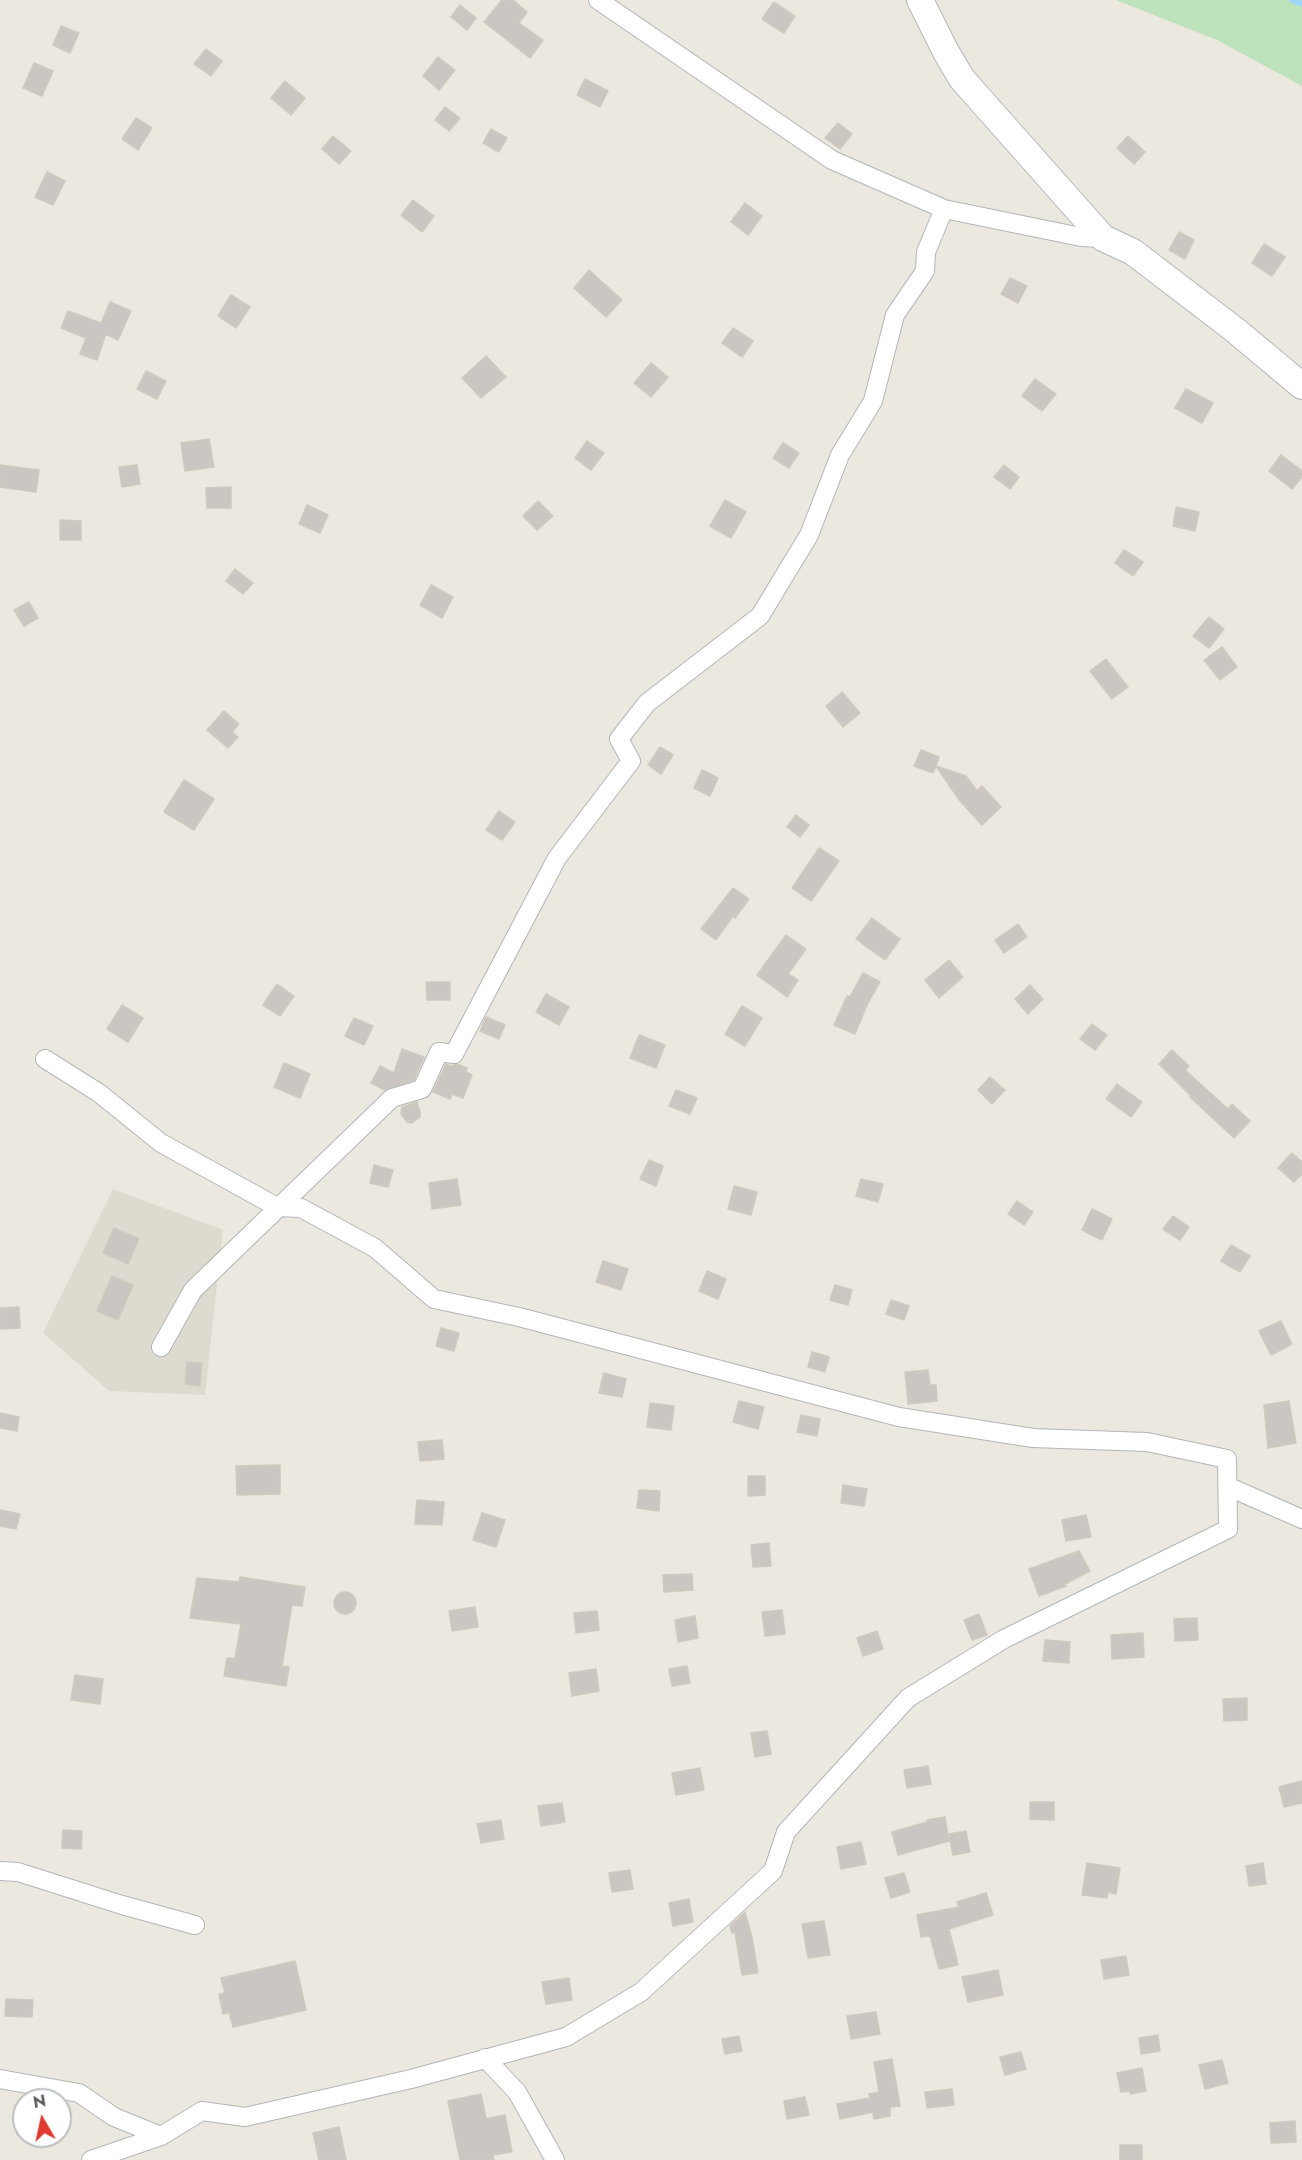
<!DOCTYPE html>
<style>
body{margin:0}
#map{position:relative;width:1302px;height:2160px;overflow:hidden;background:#ebe8df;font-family:Jost,sans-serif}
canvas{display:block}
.north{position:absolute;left:12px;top:2088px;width:60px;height:60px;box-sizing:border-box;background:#fff;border:2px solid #bcbebf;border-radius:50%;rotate:351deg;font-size:16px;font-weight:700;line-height:24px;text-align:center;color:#585c60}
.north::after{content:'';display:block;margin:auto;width:21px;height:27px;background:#e03a30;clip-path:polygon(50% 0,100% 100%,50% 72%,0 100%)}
</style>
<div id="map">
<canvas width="1302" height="2160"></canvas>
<div class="north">N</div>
</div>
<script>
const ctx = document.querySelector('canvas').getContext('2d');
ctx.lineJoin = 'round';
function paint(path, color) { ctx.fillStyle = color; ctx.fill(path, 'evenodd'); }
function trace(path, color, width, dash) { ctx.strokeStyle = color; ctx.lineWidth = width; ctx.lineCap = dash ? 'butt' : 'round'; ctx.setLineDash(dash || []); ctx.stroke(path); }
paint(new Path2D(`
 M113,1189L223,1230L205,1395L109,1391L43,1333Z`), '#dddad0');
paint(new Path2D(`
 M1116,0H1302V86L1217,40Z`), '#bde2bc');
trace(new Path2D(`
 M1292,0L1302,4`), '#a0d5fa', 6);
const building = new Path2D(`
 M502,0H513L527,12L519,23L543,40L530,58L484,22Z
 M774,2L795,16L784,33L762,19Z
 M460,5L476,18L467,30L451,17Z
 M61,26L79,33L70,53L53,45Z
 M206,49L222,61L211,76L194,64Z
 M438,57L455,70L439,90L423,76Z
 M34,63L53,71L42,96L23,88Z
 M585,79L608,91L600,107L577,95Z
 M285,81L305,98L291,115L271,98Z
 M445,107L460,118L449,131L435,120Z
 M136,118L152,128L138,150L122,139Z
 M838,123L852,134L840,149L825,138Z
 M491,129L507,138L499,152L483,143Z
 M333,136L351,151L339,164L322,149Z
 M1128,136L1145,152L1134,164L1117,148Z
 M47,172L65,181L53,205L35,197Z
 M413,200L434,216L422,232L401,215Z
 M745,203L762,216L748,235L731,222Z
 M1179,232L1194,240L1185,259L1169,250Z
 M1264,244L1285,257L1272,276L1252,263Z
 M589,270L622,300L606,317L574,288Z
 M1010,278L1027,286L1018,303L1001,294Z
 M231,295L250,307L236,328L218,316Z
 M110,302L131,311L118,340L106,334L97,360L80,354L86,338L61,328L68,311L101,323Z
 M733,328L753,341L742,357L722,343Z
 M486,356L506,377L481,398L462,378Z
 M651,363L668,377L651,397L634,383Z
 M146,371L166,381L157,399L137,389Z
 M1035,379L1056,394L1042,411L1022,396Z
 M1186,389L1213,403L1202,423L1175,408Z
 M209,439L214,467L185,471L181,443Z
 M587,441L604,453L591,470L575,458Z
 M783,443L799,453L789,468L773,458Z
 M1281,455L1302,471V477L1292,489L1269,471Z
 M0,465L39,470L36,492L0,487Z
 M137,465L140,484L122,487L119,467Z
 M1004,465L1019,477L1010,489L994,477Z
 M231,487V508H207L206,488Z
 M725,500L746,512L731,538L710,526Z
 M538,501L553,516L537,530L523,516Z
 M307,505L328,515L320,533L299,524Z
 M1176,507L1199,512L1195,531L1173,526Z
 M60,520L81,521V540H60Z
 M1124,550L1143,562L1133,576L1115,563Z
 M235,569L253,583L243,594L226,581Z
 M431,585L453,597L442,618L420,605Z
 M29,602L38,618L24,626L14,610Z
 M1209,617L1224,629L1209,648L1193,636Z
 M1222,647L1237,667L1220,680L1204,660Z
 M1106,659L1128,687L1112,699L1090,671Z
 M842,692L860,713L843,727L826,706Z
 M224,711L239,724L232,732L238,737L228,748L207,730Z
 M660,747L673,755L661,774L648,765Z
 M921,750L939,757L936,766L966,776L977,791L982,786L1001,807L982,825L960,801L936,766L933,773L914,766Z
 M702,770L718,778L710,796L694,788Z
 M184,780L214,799L194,830L164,812Z
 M499,811L515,822L502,840L486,830Z
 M796,815L809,825L800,837L787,827Z
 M819,848L839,861L811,901L792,888Z
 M733,888L749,899L735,918L733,916L716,940L701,929Z
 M872,918L900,939L885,960L856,939Z
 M1018,924L1027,937L1004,953L995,940Z
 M786,935L806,949L788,974L798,980L787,997L757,975Z
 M949,960L963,977L939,998L925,980Z
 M863,973L880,982L867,1005L855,1034L834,1025L847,996L850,997Z
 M426,982H450V1000H427Z
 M277,984L294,996L280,1016L263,1005Z
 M1030,985L1043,999L1028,1014L1015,999Z
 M546,994L569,1007L559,1025L536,1012Z
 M122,1005L143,1018L128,1042L107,1029Z
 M742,1006L762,1018L745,1046L725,1034Z
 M486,1017L505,1025L499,1039L480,1031Z
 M354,1018L373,1026L364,1045L345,1036Z
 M1092,1024L1107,1035L1095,1050L1080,1039Z
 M639,1035L665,1045L656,1068L630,1058Z
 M402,1049L424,1057L414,1080L385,1090L371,1083L380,1066L394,1073Z
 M1172,1050L1189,1066L1185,1070L1228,1109L1232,1104L1250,1121L1234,1138L1190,1097L1191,1096L1159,1064Z
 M284,1063L310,1074L300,1098L274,1087Z
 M446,1064L451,1066L457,1064L467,1068L466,1072L472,1075L463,1098L452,1094L450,1099L433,1092Z
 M990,1077L1005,1090L992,1104L978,1090Z
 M1117,1084L1142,1102L1131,1117L1106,1099Z
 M676,1090L697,1098L690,1114L669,1106Z
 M417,1102L420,1112V1117L412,1123L407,1122L401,1114L402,1107Z
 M1292,1153L1302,1162V1174L1294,1182L1278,1168Z
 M649,1160L663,1166L656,1186L640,1179Z
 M374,1165L393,1170L388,1187L370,1183Z
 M457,1179L461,1205L432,1209L429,1183Z
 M861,1179L883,1184L878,1202L856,1196Z
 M734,1186L757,1192L751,1215L728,1209Z
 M1017,1201L1033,1212L1024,1225L1008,1214Z
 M1092,1209L1112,1219L1102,1240L1082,1230Z
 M1173,1216L1189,1227L1180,1240L1163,1229Z
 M114,1228L139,1239L128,1264L103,1253Z
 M1231,1245L1250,1256L1240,1272L1221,1261Z
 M603,1261L628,1269L621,1290L596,1282Z
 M707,1271L726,1279L718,1299L699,1291Z
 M112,1276L133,1285L118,1320L97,1311Z
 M835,1285L852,1290L848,1305L830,1300Z
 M891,1300L909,1306L904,1320L886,1314Z
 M19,1307L20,1328L0,1329V1308Z
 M1281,1321L1292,1344L1271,1355L1259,1331Z
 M441,1328L459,1333L454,1351L436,1346Z
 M812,1352L829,1357L825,1372L808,1367Z
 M187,1362L202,1363L200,1386L185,1384Z
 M928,1370L930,1385H936L937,1401L908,1404L905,1372Z
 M604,1373L626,1379L622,1397L599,1393Z
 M739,1401L764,1407L758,1429L733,1422Z
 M1289,1401L1296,1443L1268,1448L1264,1405Z
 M650,1403L674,1406L671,1430L647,1427Z
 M0,1413L19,1417L17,1431L0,1428Z
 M801,1415L820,1419L817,1436L797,1432Z
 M442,1440L444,1459L420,1461L418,1442Z
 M280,1465V1494L237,1495L236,1466Z
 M748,1476H765V1495L748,1496Z
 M843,1485L867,1489L864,1506L841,1503Z
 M639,1490L660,1491L659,1511L637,1508Z
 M417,1500L444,1502L442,1525L415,1524Z
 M0,1510L20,1514L16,1529L0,1526Z
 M482,1513L505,1520L496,1547L473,1540Z
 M1086,1515L1091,1537L1066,1541L1062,1520Z
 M769,1543L771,1566L753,1567L751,1545Z
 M1079,1551L1090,1571L1065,1584L1066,1586L1039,1596L1029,1569Z
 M692,1574L693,1590L664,1592L663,1575Z
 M240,1577L305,1587L302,1606L292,1605L282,1666L289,1667L286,1686L224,1676L227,1658L235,1659L241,1624L190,1618L197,1578L239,1582Z
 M334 1603a11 11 0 1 1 22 0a11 11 0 1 1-22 0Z
 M475,1607L478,1627L452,1631L449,1611Z
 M782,1610L785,1634L765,1636L762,1612Z
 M597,1611L599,1630L576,1633L574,1613Z
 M979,1614L987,1635L972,1640L964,1620Z
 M695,1616L698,1638L678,1642L675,1620Z
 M1197,1618L1198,1640L1175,1641L1174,1619Z
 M877,1631L883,1649L863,1656L857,1638Z
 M1143,1633L1144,1657L1112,1659L1111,1635Z
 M1045,1640L1070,1642L1069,1663L1043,1661Z
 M687,1666L690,1683L672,1686L669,1669Z
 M596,1669L599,1691L572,1696L569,1673Z
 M75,1675L103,1679L100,1704L71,1700Z
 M1247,1698V1720L1224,1721L1223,1699Z
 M767,1731L771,1754L755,1757L751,1733Z
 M928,1766L931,1784L907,1788L904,1770Z
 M700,1768L704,1790L676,1795L672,1773Z
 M1302,1781V1803L1284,1807L1279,1787Z
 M1030,1802H1054V1820L1030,1819Z
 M562,1803L565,1822L541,1826L538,1806Z
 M945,1817L949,1841L898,1855L892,1832L927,1822V1820Z
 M501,1820L504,1839L481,1843L477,1824Z
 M63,1830L82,1831L81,1849L62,1848Z
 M966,1831L970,1852L953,1855L949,1834Z
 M861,1842L866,1864L841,1869L837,1847Z
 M1087,1863L1120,1868L1116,1894L1108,1892L1107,1898L1082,1895Z
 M1263,1863L1266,1884L1249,1886L1246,1866Z
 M630,1870L633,1889L612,1892L609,1873Z
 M904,1873L910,1892L891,1898L885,1878Z
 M986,1893L993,1915L949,1929L958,1965L939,1969L930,1936L921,1937L917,1915L959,1907L957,1902Z
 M689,1899L693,1922L673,1926L669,1903Z
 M745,1912L752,1937L758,1973L742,1975L735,1932L732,1933L730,1926Z
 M824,1921L830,1955L808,1958L802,1924Z
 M1126,1956L1129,1975L1104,1979L1101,1960Z
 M295,1961L306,2010L233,2027L229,2012L223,2014L219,1994L225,1993L221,1978Z
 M998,1970L1003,1995L968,2002L962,1977Z
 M569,1978L572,2000L546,2004L542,1982Z
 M6,1999L33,2000L32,2017L5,2016Z
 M876,2012L880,2034L851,2039L847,2016Z
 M1158,2035L1160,2051L1141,2054L1139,2038Z
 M739,2036L742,2051L725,2054L722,2039Z
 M1021,2052L1026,2069L1005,2075L1000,2057Z
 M892,2059L900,2106L890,2107V2116L874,2119L873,2112L840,2119L837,2104L870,2098L869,2094L879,2092L874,2062Z
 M1222,2060L1228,2083L1205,2089L1199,2065Z
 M1142,2068L1146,2091L1130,2094V2091L1121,2092L1117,2073Z
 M952,2089L954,2105L927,2108L925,2092Z
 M481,2094L486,2119L505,2115L512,2152L493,2155L494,2160H460L448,2101Z
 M805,2097L809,2115L787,2119L784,2101Z
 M1295,2121L1296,2142L1271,2143L1270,2123Z
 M339,2127L346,2160H319L313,2133Z
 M1120,2145H1142V2160H1120Z`);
paint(building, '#cbc6c1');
trace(building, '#cfc9be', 1.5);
const street = new Path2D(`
 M598,0L832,160L944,209L1081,237L1103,238
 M45,1059L99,1093L161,1143L277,1207L301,1208L375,1248L434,1299L519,1317L899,1417L1033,1438L1147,1442L1227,1459L1228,1529L1004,1639L908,1698L786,1832L773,1871L641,1992L566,2037L411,2079L245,2117L202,2111L161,2136L91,2160
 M161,1347L193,1290L392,1098L422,1089L439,1052L454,1054L557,858L631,761L619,739L647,703L760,616L809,535L840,455L873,401L895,315L925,271L926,252L944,209
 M1229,1487L1302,1519
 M0,1871L18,1872L122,1905L195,1925
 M485,2058L517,2092L555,2160
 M0,2079L79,2093L114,2117L161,2136`);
const secondary = new Path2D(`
 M920,0L946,52L962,79L1103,238L1133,252L1235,330L1302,386`);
trace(street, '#b2b6ba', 20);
trace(secondary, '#b3b7bc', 28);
trace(street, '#fff', 18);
trace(secondary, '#fff', 26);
</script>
